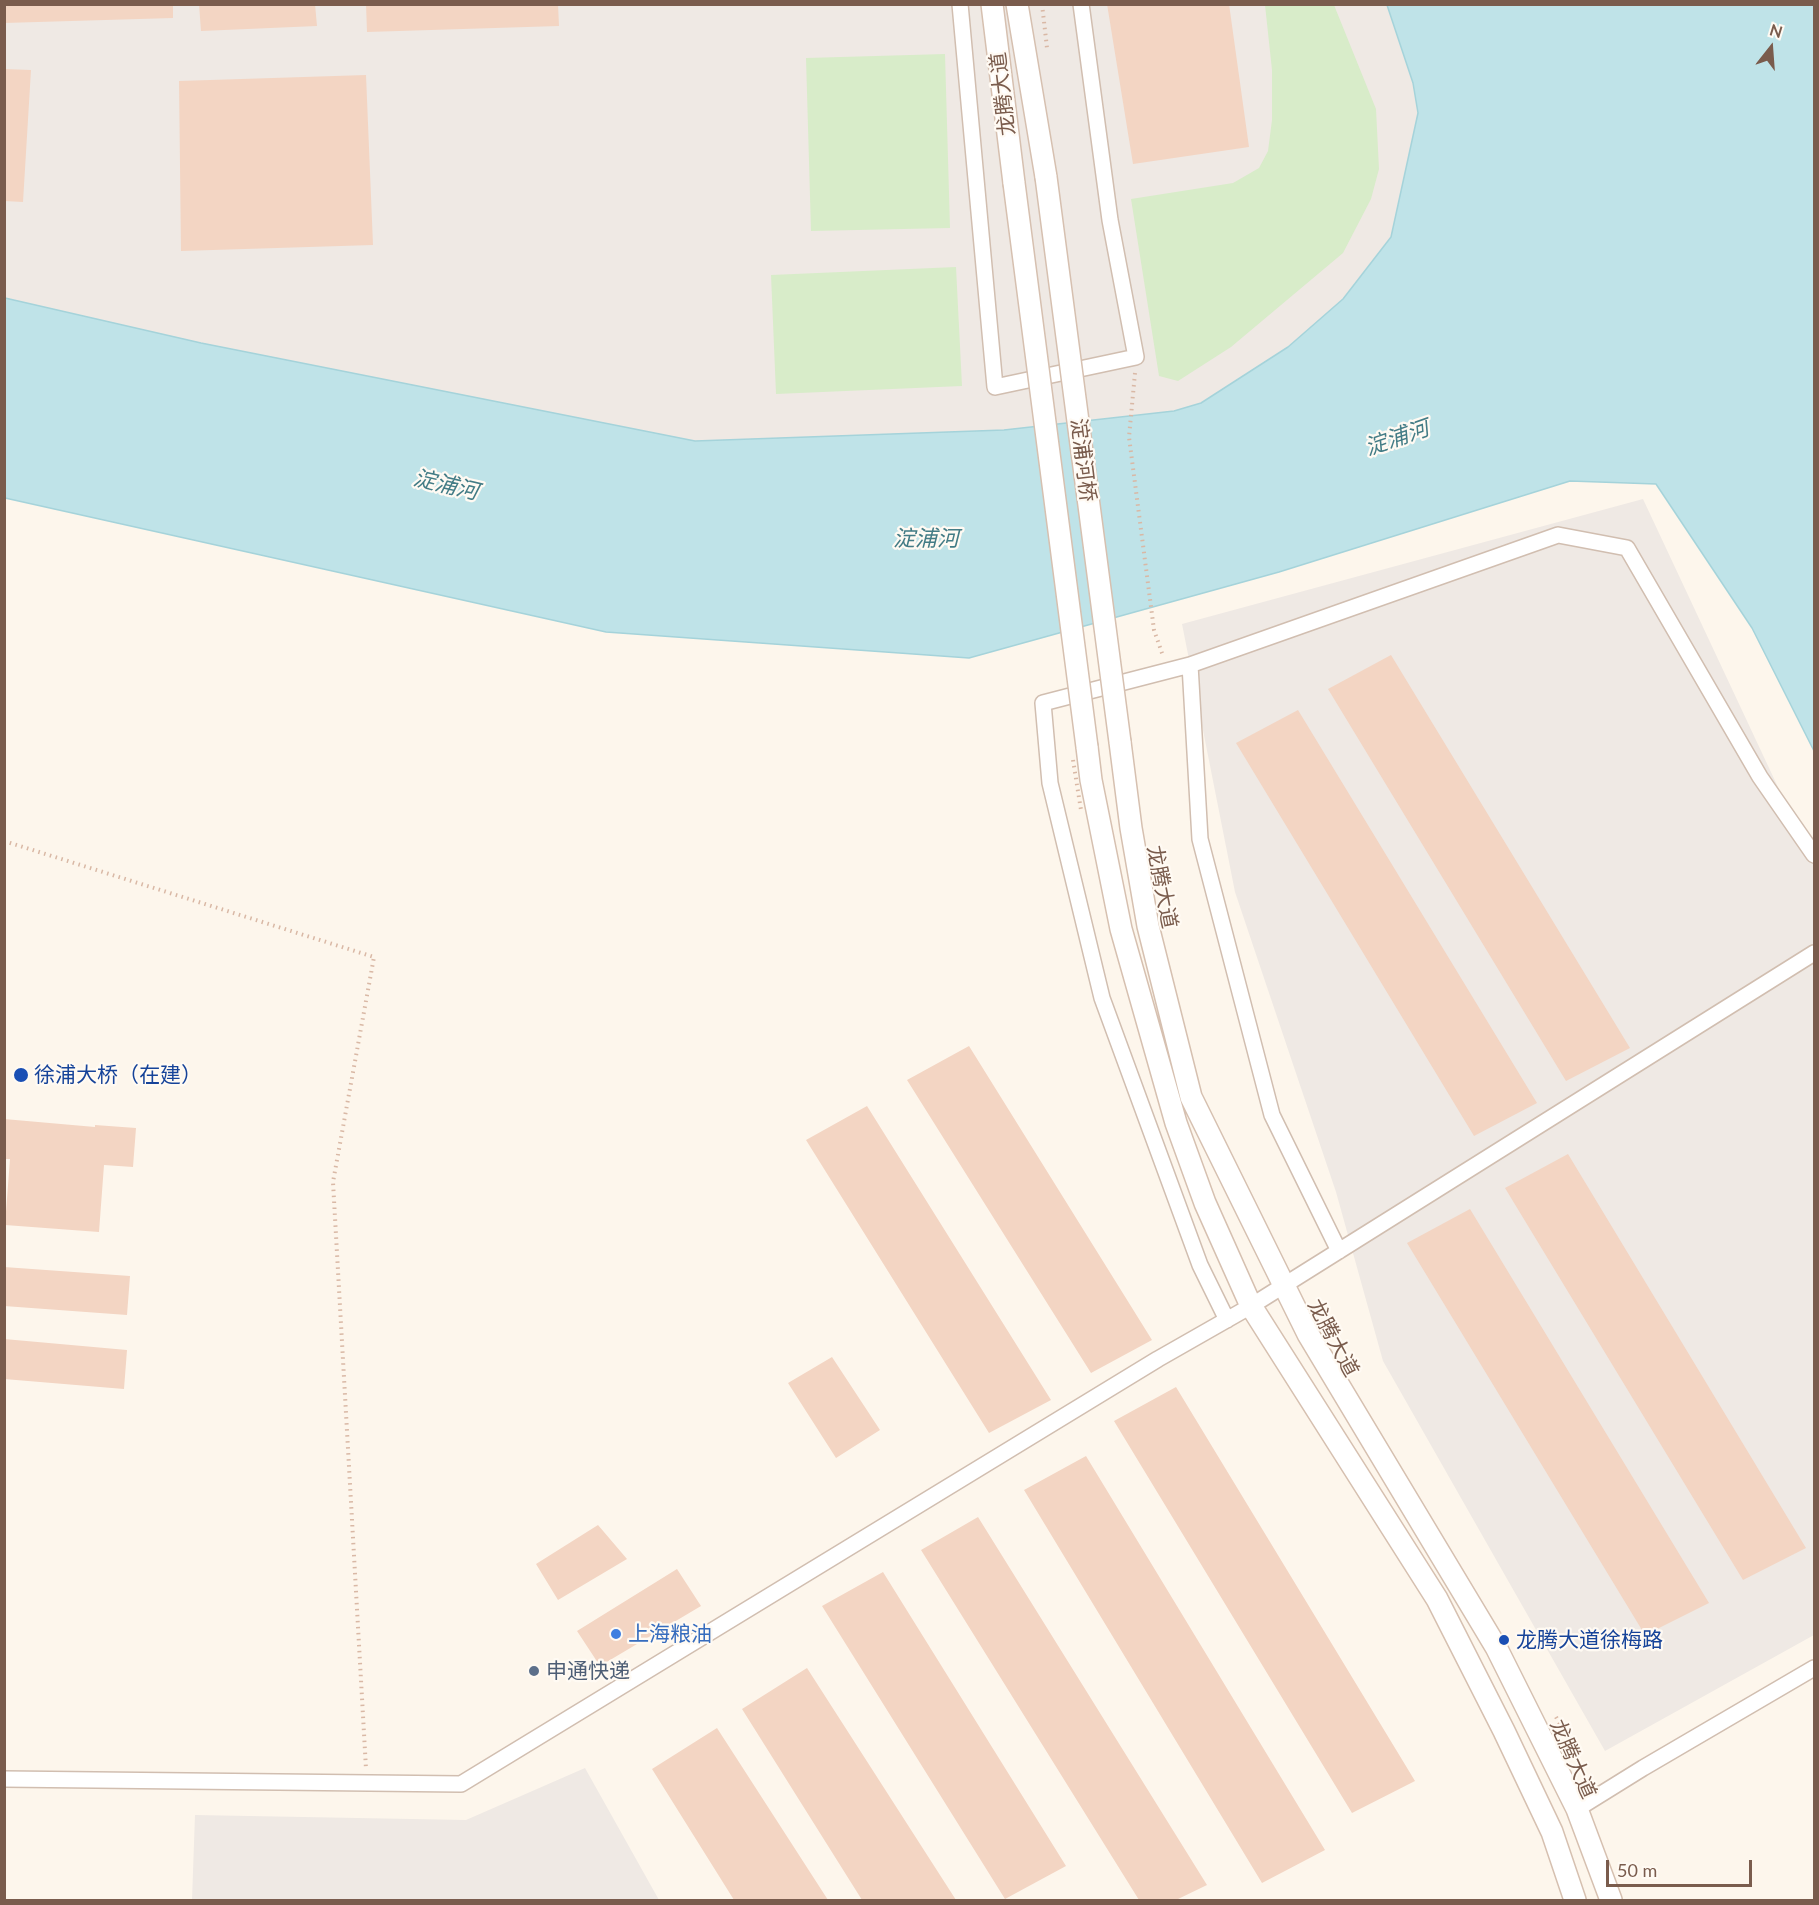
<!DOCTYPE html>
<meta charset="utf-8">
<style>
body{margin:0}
#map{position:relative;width:1819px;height:1905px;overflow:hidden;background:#fdf6ec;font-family:Lato,sans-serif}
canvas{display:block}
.frame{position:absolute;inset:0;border:6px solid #7a5c4d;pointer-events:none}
.north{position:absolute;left:1741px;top:18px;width:60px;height:60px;-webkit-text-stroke:4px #fffaf3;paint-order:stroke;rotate:17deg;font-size:16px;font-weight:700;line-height:24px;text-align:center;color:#7a5c4d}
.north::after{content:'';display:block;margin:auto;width:21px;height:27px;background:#7a5c4d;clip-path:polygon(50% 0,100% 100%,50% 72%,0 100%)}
.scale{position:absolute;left:1606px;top:1860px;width:146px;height:27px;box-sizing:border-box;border:3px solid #7a5c4d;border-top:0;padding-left:8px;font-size:18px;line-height:21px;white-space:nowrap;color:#7a5c4d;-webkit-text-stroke:4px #fffaf3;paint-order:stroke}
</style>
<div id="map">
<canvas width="1819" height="1905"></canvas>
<div class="frame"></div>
<div class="north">N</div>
<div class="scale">50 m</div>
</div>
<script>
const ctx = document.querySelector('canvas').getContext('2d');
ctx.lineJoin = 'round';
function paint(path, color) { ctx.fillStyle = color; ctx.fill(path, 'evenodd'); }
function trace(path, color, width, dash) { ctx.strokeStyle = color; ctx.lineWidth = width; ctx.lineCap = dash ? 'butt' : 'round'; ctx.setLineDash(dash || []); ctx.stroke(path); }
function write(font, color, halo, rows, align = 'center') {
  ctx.font = font + ' Lato,"Noto Sans SC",sans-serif'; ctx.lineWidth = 4.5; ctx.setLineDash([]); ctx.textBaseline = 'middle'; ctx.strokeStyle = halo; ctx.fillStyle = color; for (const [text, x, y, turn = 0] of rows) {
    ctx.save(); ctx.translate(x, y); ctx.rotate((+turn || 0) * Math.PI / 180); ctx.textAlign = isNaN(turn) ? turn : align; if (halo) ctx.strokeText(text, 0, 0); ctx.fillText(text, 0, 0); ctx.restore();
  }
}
paint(new Path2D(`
 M5,5H1387L1413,83L1418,113L1391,237L1343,299L1288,347L1201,403L1174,411L1004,430L695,441L201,343L5,298Z
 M1643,499L1814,864V1635L1605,1751L1383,1361L1336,1192L1235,892L1182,624Z
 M585,1768L659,1900H192L195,1815L466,1820Z`), '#efe9e4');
paint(new Path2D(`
 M1265,5H1334L1376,109L1379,169L1371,199L1343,253L1231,347L1178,381L1159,376L1131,199L1233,183L1259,168L1268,151L1272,120V70Z
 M945,54L950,228L811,231L806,58Z
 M956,267L962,386L776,394L771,275Z`), '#d8ecc9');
const water = new Path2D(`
 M1387,5H1814V751L1752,628L1656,484L1570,481L1279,572L969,658L606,632L5,498V298L201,343L695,441L1004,430L1174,411L1201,403L1288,347L1343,299L1391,237L1418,113L1413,83Z`);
paint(water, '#bfe3e8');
trace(water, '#a5d3da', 1.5);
paint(new Path2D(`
 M4,4H173V18L4,23Z
 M199,4H315L317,26L201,31Z
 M366,4H558L559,26L367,32Z
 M1107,4H1229L1249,147L1133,164Z
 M4,69L31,70L23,202L4,201Z
 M366,75L373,245L181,251L179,81Z
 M1391,655L1630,1048L1566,1081L1328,689Z
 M1298,710L1537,1103L1474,1136L1236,743Z
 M969,1046L1152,1340L1091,1373L907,1080Z
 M867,1106L1051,1400L989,1433L806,1140Z
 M4,1119L95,1127V1125L136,1128L133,1167L104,1165L99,1232L5,1225L10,1159H4Z
 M1568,1154L1806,1548L1743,1580L1505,1188Z
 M1470,1209L1709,1603L1645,1635L1407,1243Z
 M4,1267L130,1276L127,1315L4,1306Z
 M4,1339L127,1350L124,1389L4,1379Z
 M832,1357L880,1430L836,1458L788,1383Z
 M1176,1387L1415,1781L1352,1813L1114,1421Z
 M1086,1456L1325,1850L1262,1883L1024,1490Z
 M978,1517L1207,1885L1176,1900H1139L921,1550Z
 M598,1525L627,1559L558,1600L536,1564Z
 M677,1569L701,1606L600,1666L577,1631Z
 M883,1572L1066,1866L1005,1899L822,1606Z
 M807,1668L956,1900H862L742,1709Z
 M717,1728L828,1900H734L652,1769Z`), '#f3d5c3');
const minor = new Path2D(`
 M960,4L995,387L1136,357L1110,220L1081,4
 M1190,665L1043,703L1050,783L1102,998L1200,1265L1227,1320
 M1339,1251L1272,1115L1200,839L1190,665L1558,535L1627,548L1760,777L1814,855
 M4,1779L461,1784L1158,1359L1251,1306L1814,953
 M1577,1809L1643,1768L1814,1668`);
const secondary = new Path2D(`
 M992,4L1014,183
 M1017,4L1046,177
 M1120,742L1131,828L1148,926L1191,1097L1308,1334L1496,1647L1577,1809L1611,1900
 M1087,747L1091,780L1121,929L1176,1123L1205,1203L1251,1306L1437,1599L1504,1731L1552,1832L1575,1900`);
trace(minor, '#d1beb0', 18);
trace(secondary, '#d6c0b0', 24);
trace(new Path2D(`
 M1042,4L1047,48
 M1135,373L1129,437L1154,630L1163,656
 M4,841L374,957L333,1182L366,1769
 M1556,1717L1567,1736L1574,1753`), '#d9b8a5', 4, [1.5, 4.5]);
trace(minor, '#fff', 15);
trace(secondary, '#fff', 21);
const secondaryBridge = new Path2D(`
 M1046,177L1120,742
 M1014,183L1087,747`);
trace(secondaryBridge, '#d6c0b0', 24, []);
trace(new Path2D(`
 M1073,760L1081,810`), '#d9b8a5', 4, [1.5, 4.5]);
trace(secondaryBridge, '#fff', 21);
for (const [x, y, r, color] of [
 [21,1075,8,"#1a4fb4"],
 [616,1634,6,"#3f7fe0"],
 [1504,1640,6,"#1a4fb4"],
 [534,1671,6,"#5c6f8a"]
]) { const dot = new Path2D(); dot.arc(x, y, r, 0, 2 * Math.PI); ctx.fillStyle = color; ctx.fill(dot); trace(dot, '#fffaf3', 2); }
write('21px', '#7a5c4d', '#fffaf3', [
 ["龙腾大道",1003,94,-97],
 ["淀浦河桥",1083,460,83],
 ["龙腾大道",1162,887,79],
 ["龙腾大道",1333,1338,62],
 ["龙腾大道",1573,1759,66]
]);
write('21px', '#164399', '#fffaf3', [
 ["徐浦大桥（在建）",34,1075],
 ["龙腾大道徐梅路",1516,1640]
], 'left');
write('21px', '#366cbe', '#fffaf3', [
 ["上海粮油",628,1634]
], 'left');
write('21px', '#4e5e75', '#fffaf3', [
 ["申通快递",546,1671]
], 'left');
write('italic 22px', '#437c86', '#fffaf3', [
 ["淀浦河",1397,438,-19],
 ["淀浦河",446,485,13],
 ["淀浦河",926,539]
]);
</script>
